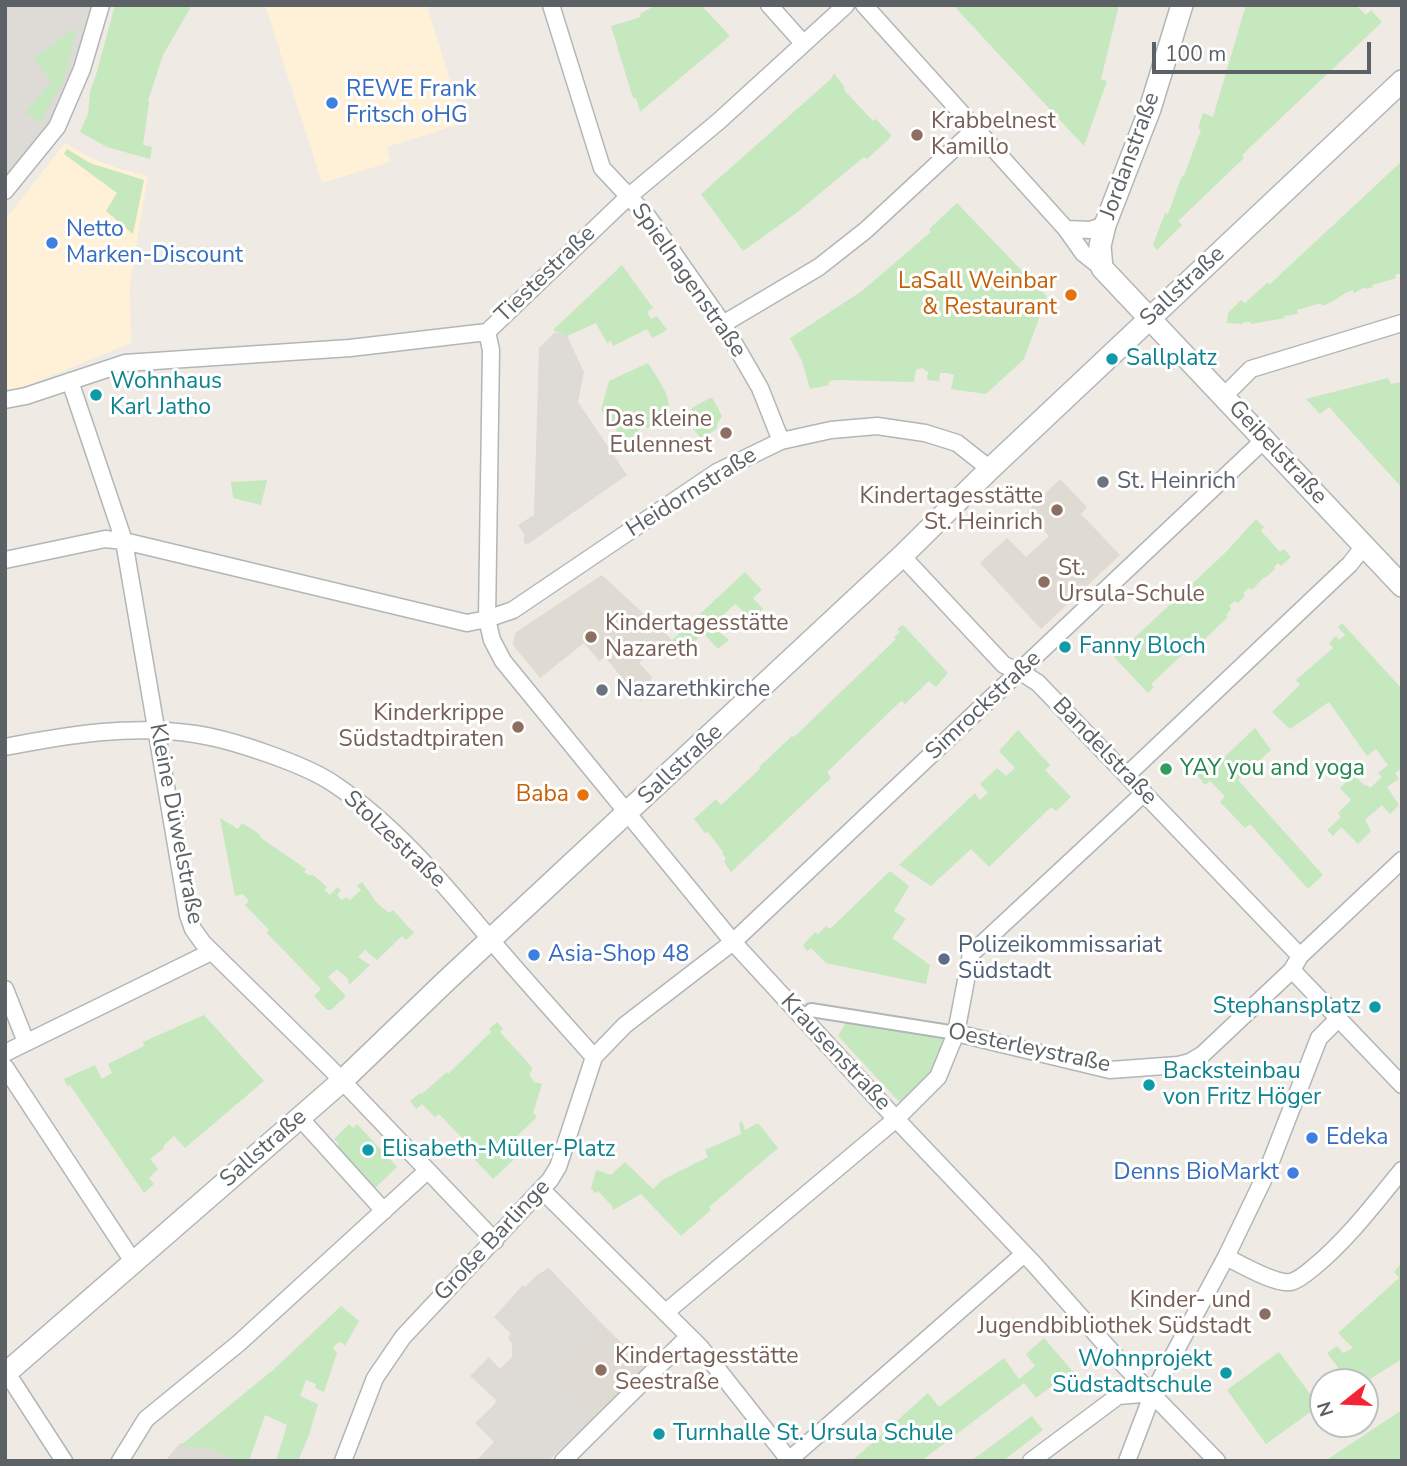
<!DOCTYPE html>
<meta charset="utf-8">
<style>
body{margin:0}
#map{position:relative;width:1407px;height:1466px;overflow:hidden;background:#efeae3;font-family:"Nunito Sans",sans-serif}
canvas{display:block}
.frame{position:absolute;inset:0;border:7px solid #5b6165;pointer-events:none}
.north{position:absolute;left:1309px;top:1368px;width:70px;height:70px;box-sizing:border-box;background:#fff;border:2px solid #bdc0c1;border-radius:50%;rotate:252deg;font-size:19px;font-weight:700;line-height:28px;text-align:center;color:#5b6165}
.north::after{content:'';display:block;margin:auto;width:24px;height:32px;background:#f42437;clip-path:polygon(50% 0,100% 100%,50% 72%,0 100%)}
.scale{position:absolute;left:1152px;top:42px;width:219px;height:32px;box-sizing:border-box;border:4px solid #5b6165;border-top:0;padding-left:9px;font-size:21px;line-height:24px;white-space:nowrap;color:#5b6165;-webkit-text-stroke:5px #fff;paint-order:stroke}
</style>
<div id="map">
<canvas width="1407" height="1466"></canvas>
<div class="frame"></div>
<div class="north">N</div>
<div class="scale">100 m</div>
</div>
<script>
const ctx = document.querySelector('canvas').getContext('2d');
ctx.lineJoin = 'round';
function paint(path, color) { ctx.fillStyle = color; ctx.fill(path, 'evenodd'); }
function trace(path, color, width, dash) { ctx.strokeStyle = color; ctx.lineWidth = width; ctx.lineCap = dash ? 'butt' : 'round'; ctx.setLineDash(dash || []); ctx.stroke(path); }
function write(font, color, halo, rows, align = 'center') {
  ctx.font = font + ' "Nunito Sans",sans-serif'; ctx.lineWidth = 6; ctx.setLineDash([]); ctx.textBaseline = 'middle'; ctx.strokeStyle = halo; ctx.fillStyle = color; for (const [text, x, y, turn = 0] of rows) {
    ctx.save(); ctx.translate(x, y); ctx.rotate((+turn || 0) * Math.PI / 180); ctx.textAlign = isNaN(turn) ? turn : align; if (halo) ctx.strokeText(text, 0, 0); ctx.fillText(text, 0, 0); ctx.restore();
  }
}
paint(new Path2D(`
 M265,5H427L463,123L387,147L391,162L322,183Z
 M65,143L93,159L117,168L148,176L130,284L131,343L21,388L5,390V220Z`), '#fff0d8');
paint(new Path2D(`
 M5,5H101L71,97L5,191Z
 M555,332L567,336L584,372L578,402L627,475L528,544L524,543V534L518,525L534,515L539,348Z
 M549,1268L604,1326L556,1374L596,1416L548,1461H476L494,1442L475,1423L495,1404L496,1400L470,1376L489,1357L500,1369L512,1357V1343L508,1338L511,1334L494,1317L523,1285L525,1287L537,1275Z
 M180,1443L210,1449L233,1459L249,1461H165Z`), '#dedad6');
paint(new Path2D(`
 M1060,479L1087,507L1081,514L1120,555L1041,629L980,563L1007,538L1026,557L1049,536L1027,512Z
 M602,575L672,640L686,649L676,659L660,643L639,663L652,677L650,682L652,690L641,701L605,657L599,661L584,643L540,678L513,645L515,633Z
 M604,1326L646,1366L596,1416L555,1374Z`), '#dfdad2');
paint(new Path2D(`
 M115,5H192L163,55L148,101L149,102L143,145L152,147L150,159L107,147L80,132L88,114L90,91L96,75Z
 M656,5H701L730,36L640,112L636,98H633L611,26L641,17L640,14Z
 M953,5H1119L1101,79L1107,81L1084,146Z
 M1246,5H1356L1366,15L1371,10L1382,22L1242,155L1244,158L1178,221L1182,225L1157,250L1153,245L1165,213L1168,214L1182,176H1184L1201,130L1198,128L1203,113L1213,117Z
 M77,27L64,81L39,123L26,112L51,82L34,58Z
 M834,73L845,88L844,90L873,121L876,119L891,135L889,139L867,159L864,157L795,214L743,251L701,194L831,79Z
 M67,149L90,163L144,180L133,234L106,211L117,193L64,154Z
 M1402,161V273L1395,275L1396,278L1372,285L1373,287L1366,289L1365,287L1354,293L1353,290C1341,294 1333,303 1322,306L1321,303L1297,310L1298,314L1284,316L1285,318L1251,324L1250,322H1243L1242,324L1227,323L1228,313L1241,300L1245,303L1267,283L1270,284Z
 M957,203L1047,297L1024,359L986,394L951,389L954,375L947,373H940L939,381L927,380L928,372L922,368L916,370L914,382L837,380L829,381V385L810,389L802,361L790,338L862,291L931,232L929,229Z
 M622,265L653,308L647,312L651,319L657,316L667,330L652,338L647,329L613,346L611,341L607,343L596,323L567,336L553,330Z
 M648,363C664,389 686,414 647,428L644,425L626,443L601,410L609,381Z
 M1388,378L1391,384L1402,382V488L1329,407L1320,414L1306,399Z
 M710,398L713,399L722,416L717,424V428L702,440L687,421L692,408Z
 M267,480L261,505L233,498L231,482Z
 M1256,519L1264,527L1261,531L1280,552L1284,549L1291,557L1281,566L1278,563L1274,567L1275,569L1265,578L1264,577L1252,590L1249,588L1243,593L1245,596L1238,603L1235,601L1229,606L1231,609L1226,615L1228,617L1186,657L1183,654L1151,684L1154,687L1148,693L1114,657L1226,552Z
 M745,572L762,590L753,598L763,609L748,623L741,615L742,610L735,604L712,626L729,640L718,649L703,633L691,645L699,653L694,658L672,640Z
 M1342,623L1402,689V768L1395,773L1399,779L1387,787L1399,805L1390,814L1382,805L1365,820L1371,831L1358,844L1341,827L1333,836L1327,830L1341,817L1338,813L1351,800L1340,788L1354,775L1365,786L1367,785L1370,788L1382,777L1378,773L1388,765L1376,749L1367,756L1329,702L1290,729L1272,712L1300,685L1296,680L1333,648L1329,643L1336,636L1339,640L1345,635L1338,627Z
 M903,625L948,673L936,687L929,681L905,704L901,701L827,772L831,778L731,872L724,862L726,858L722,854L723,852L708,832L705,833L694,819L716,799L721,805L760,769L759,767L792,736L794,737L896,639L894,637L900,632L897,629Z
 M1255,728L1271,750L1238,780L1323,875L1308,889L1250,824L1245,828L1220,802L1225,796L1210,781L1205,785L1197,775L1211,763L1215,766Z
 M1018,730L1050,765L1045,770L1071,797L1056,811L1051,807L989,867L971,849L931,886L899,865L975,793L980,800L988,793L980,784L997,768L1006,776L1015,768L999,751Z
 M220,818L238,829L242,823L258,833L261,838L306,869L304,872L310,876L312,874L327,887L324,890L330,895L337,887L341,890L337,895L342,900L346,897L350,900L361,890L357,886L362,882L377,903L389,913L393,910L414,933L406,940L402,936L377,960L365,950L358,957L370,965L349,985L348,979L337,969L328,977L346,996L331,1010H327L314,996L321,989L267,933L269,930L245,905L249,901L243,894L235,896Z
 M890,871L909,886L894,911L906,919L892,938L930,965L926,984L826,963L811,948L807,951L803,945L815,932L818,934L826,926L830,929Z
 M204,1015L264,1081L185,1148L174,1136L163,1146L164,1148L150,1159L158,1169L149,1178L154,1184L144,1193L70,1085L67,1086L64,1079L95,1065L102,1079L112,1073L108,1064L144,1046L143,1042Z
 M847,1021L950,1036L934,1075L903,1106L838,1036Z
 M497,1022L503,1029L500,1032L531,1066L532,1070L529,1074L534,1082L542,1084L533,1113L537,1117L512,1141L522,1152L493,1179L462,1146L465,1141L439,1114L435,1117L422,1104L416,1109L410,1101L420,1093L422,1094L447,1072L448,1074L491,1032L489,1029Z
 M742,1121L745,1130L758,1123L778,1148L709,1207L711,1210L681,1236L641,1194L613,1210L612,1206L598,1191L595,1193L591,1189L596,1170L611,1175L625,1162L653,1189L662,1180L708,1157L705,1150L741,1134L739,1123Z
 M349,1124L353,1128L357,1124L397,1167L373,1190L334,1149L339,1144L334,1139Z
 M1402,1262V1359L1365,1382H1349L1327,1353L1337,1346L1343,1353L1353,1348L1338,1333L1399,1278L1394,1272Z
 M341,1306L359,1321L345,1346L341,1342L337,1343L333,1348L337,1353L324,1392L315,1388L316,1384L306,1380L300,1396L318,1404L309,1435L298,1461H276L287,1425L265,1415L249,1461L233,1459L210,1449L181,1445L273,1370Z
 M1044,1338L1074,1373L1066,1379L1064,1377L1036,1398L1024,1383L921,1461H852L928,1393L939,1407L1004,1358L1019,1379L1035,1366L1026,1354Z
 M1279,1352L1319,1406L1266,1444L1227,1390Z
 M1402,1410V1457L1396,1461H1325Z
 M1032,1416L1043,1430L1003,1461H971Z`), '#c5e8be');
const pedestrian = new Path2D(`
 M803,1018L811,1010L956,1033`);
const minor = new Path2D(`
 M551,5L602,168L648,217L723,324L760,388L781,441
 M769,5L803,43
 M864,5L1066,229L1083,253L1102,268
 M5,191L57,127L82,69L101,5
 M1066,229L1090,230L1105,225
 M723,324L819,267L866,230L975,129
 M487,332L491,350L487,619L492,640L503,661L733,942L896,1119L1034,1264L1119,1360L1217,1461
 M70,381L124,541L188,915L193,929L203,943L329,1067L495,1241
 M1224,396L1251,369L1402,323
 M5,400L26,396L125,363L350,348L487,332L628,197L719,121L846,5
 M902,556L1004,665L1021,672L1038,683L1300,956
 M5,560L105,539L124,541L467,623L487,619L513,610L717,472L781,441L831,430L877,426L925,433L957,443L990,469
 M5,747C67,735 132,724 195,734C230,739 305,764 334,784C400,828 451,893 502,953C532,988 563,1022 594,1057
 M1127,775L1350,564L1364,546
 M1292,970L1402,1085
 M5,989L26,1042
 M956,1033L1110,1070L1178,1065L1190,1062L1203,1054L1292,970L1300,956L1402,860
 M5,1053L211,952
 M5,1067L134,1263
 M300,1118L384,1211
 M542,1190L700,1347L790,1461
 M1226,1257C1240,1264 1276,1285 1291,1282C1299,1280 1308,1272 1314,1267C1348,1239 1374,1204 1402,1170
 M666,1312L896,1119L938,1077L956,1033L971,954L1144,793
 M5,1370L64,1461
 M789,1460L1024,1254
 M120,1461L146,1419L239,1343L427,1171
 M343,1461L375,1378L403,1337L550,1180L558,1167L594,1057L625,1025L733,942L1265,439
 M563,1461L688,1337
 M1031,1461L1118,1396L1153,1393
 M1127,1461L1153,1393L1226,1257L1266,1174L1319,1038L1338,1019`);
const tertiary = new Path2D(`
 M1182,5L1150,109L1105,225L1100,246L1102,268L1402,586
 M5,1374L342,1081L446,981L902,556L990,469L1402,81`);
trace(pedestrian, '#b1b6b9', 16);
trace(minor, '#b1b6b9', 19);
trace(tertiary, '#b1b6b9', 24);
trace(pedestrian, '#fff', 12);
trace(minor, '#fff', 16);
trace(tertiary, '#fff', 21);
for (const [x, y, r, color] of [
 [332,103,7,"#3f7fe0"],
 [917,135,7,"#8d6e63"],
 [52,243,7,"#3f7fe0"],
 [1071,295,7,"#e8710a"],
 [1112,359,7,"#0f9aa8"],
 [96,395,7,"#0f9aa8"],
 [726,433,7,"#8d6e63"],
 [1103,482,7,"#6b7280"],
 [1057,510,7,"#8d6e63"],
 [1044,582,7,"#8d6e63"],
 [591,637,7,"#8d6e63"],
 [1065,647,7,"#0f9aa8"],
 [602,690,7,"#6b7280"],
 [518,727,7,"#8d6e63"],
 [1166,769,7,"#2e9e5b"],
 [583,795,7,"#e8710a"],
 [534,955,7,"#3f7fe0"],
 [944,959,7,"#5c6f8a"],
 [1375,1007,7,"#0f9aa8"],
 [1149,1085,7,"#0f9aa8"],
 [1312,1138,7,"#3f7fe0"],
 [368,1150,7,"#0f9aa8"],
 [1293,1173,7,"#3f7fe0"],
 [1265,1314,7,"#8d6e63"],
 [601,1370,7,"#8d6e63"],
 [1226,1373,7,"#0f9aa8"],
 [659,1434,7,"#0f9aa8"]
]) { const dot = new Path2D(); dot.arc(x, y, r, 0, 2 * Math.PI); ctx.fillStyle = color; ctx.fill(dot); trace(dot, '#fff', 2.5); }
write('23px', '#366cbe', '#fff', [
 ["REWE Frank",346,90],
 ["Fritsch oHG",346,116],
 ["Netto",66,230],
 ["Marken-Discount",66,256],
 ["Asia-Shop 48",548,955],
 ["Edeka",1326,1138],
 ["Denns BioMarkt",1279,1173,"right"]
], 'left');
write('23px', '#785e54', '#fff', [
 ["Krabbelnest",931,122],
 ["Kamillo",931,148],
 ["Das kleine",712,420,"right"],
 ["Eulennest",712,446,"right"],
 ["Kindertagesstätte",1043,497,"right"],
 ["St. Heinrich",1043,523,"right"],
 ["St.",1058,569],
 ["Ursula-Schule",1058,595],
 ["Kindertagesstätte",605,624],
 ["Nazareth",605,650],
 ["Kinderkrippe",504,714,"right"],
 ["Südstadtpiraten",504,740,"right"],
 ["Kinder- und",1251,1301,"right"],
 ["Jugendbibliothek Südstadt",1251,1327,"right"],
 ["Kindertagesstätte",615,1357],
 ["Seestraße",615,1383]
], 'left');
write('23px', '#5b6165', '#fff', [
 ["Jordanstraße",1131,156,-70],
 ["Tiestestraße",546,275,-44],
 ["Spielhagenstraße",688,281,55],
 ["Sallstraße",1183,287,-43],
 ["Geibelstraße",1277,453,47],
 ["Heidornstraße",692,493,-32],
 ["Simrockstraße",984,706,-43],
 ["Bandelstraße",1104,752,46],
 ["Sallstraße",681,765,-43],
 ["Kleine Düwelstraße",175,824,79],
 ["Stolzestraße",394,840,43],
 ["Oesterleystraße",1029,1049,12],
 ["Krausenstraße",835,1053,47],
 ["Sallstraße",264,1149,-41],
 ["Große Barlinge",493,1241,-47]
]);
write('23px', '#c56008', '#fff', [
 ["LaSall Weinbar",1057,282],
 ["& Restaurant",1057,308],
 ["Baba",569,795]
], 'right');
write('23px', '#0d838f', '#fff', [
 ["Sallplatz",1126,359],
 ["Wohnhaus",110,382],
 ["Karl Jatho",110,408],
 ["Fanny Bloch",1079,647],
 ["Stephansplatz",1361,1007,"right"],
 ["Backsteinbau",1163,1072],
 ["von Fritz Höger",1163,1098],
 ["Elisabeth-Müller-Platz",382,1150],
 ["Wohnprojekt",1212,1360,"right"],
 ["Südstadtschule",1212,1386,"right"],
 ["Turnhalle St. Ursula Schule",673,1434]
], 'left');
write('23px', '#5b616d', '#fff', [
 ["St. Heinrich",1117,482],
 ["Nazarethkirche",616,690]
], 'left');
write('23px', '#27864d', '#fff', [
 ["YAY you and yoga",1180,769]
], 'left');
write('23px', '#4e5e75', '#fff', [
 ["Polizeikommissariat",958,946],
 ["Südstadt",958,972]
], 'left');
</script>
